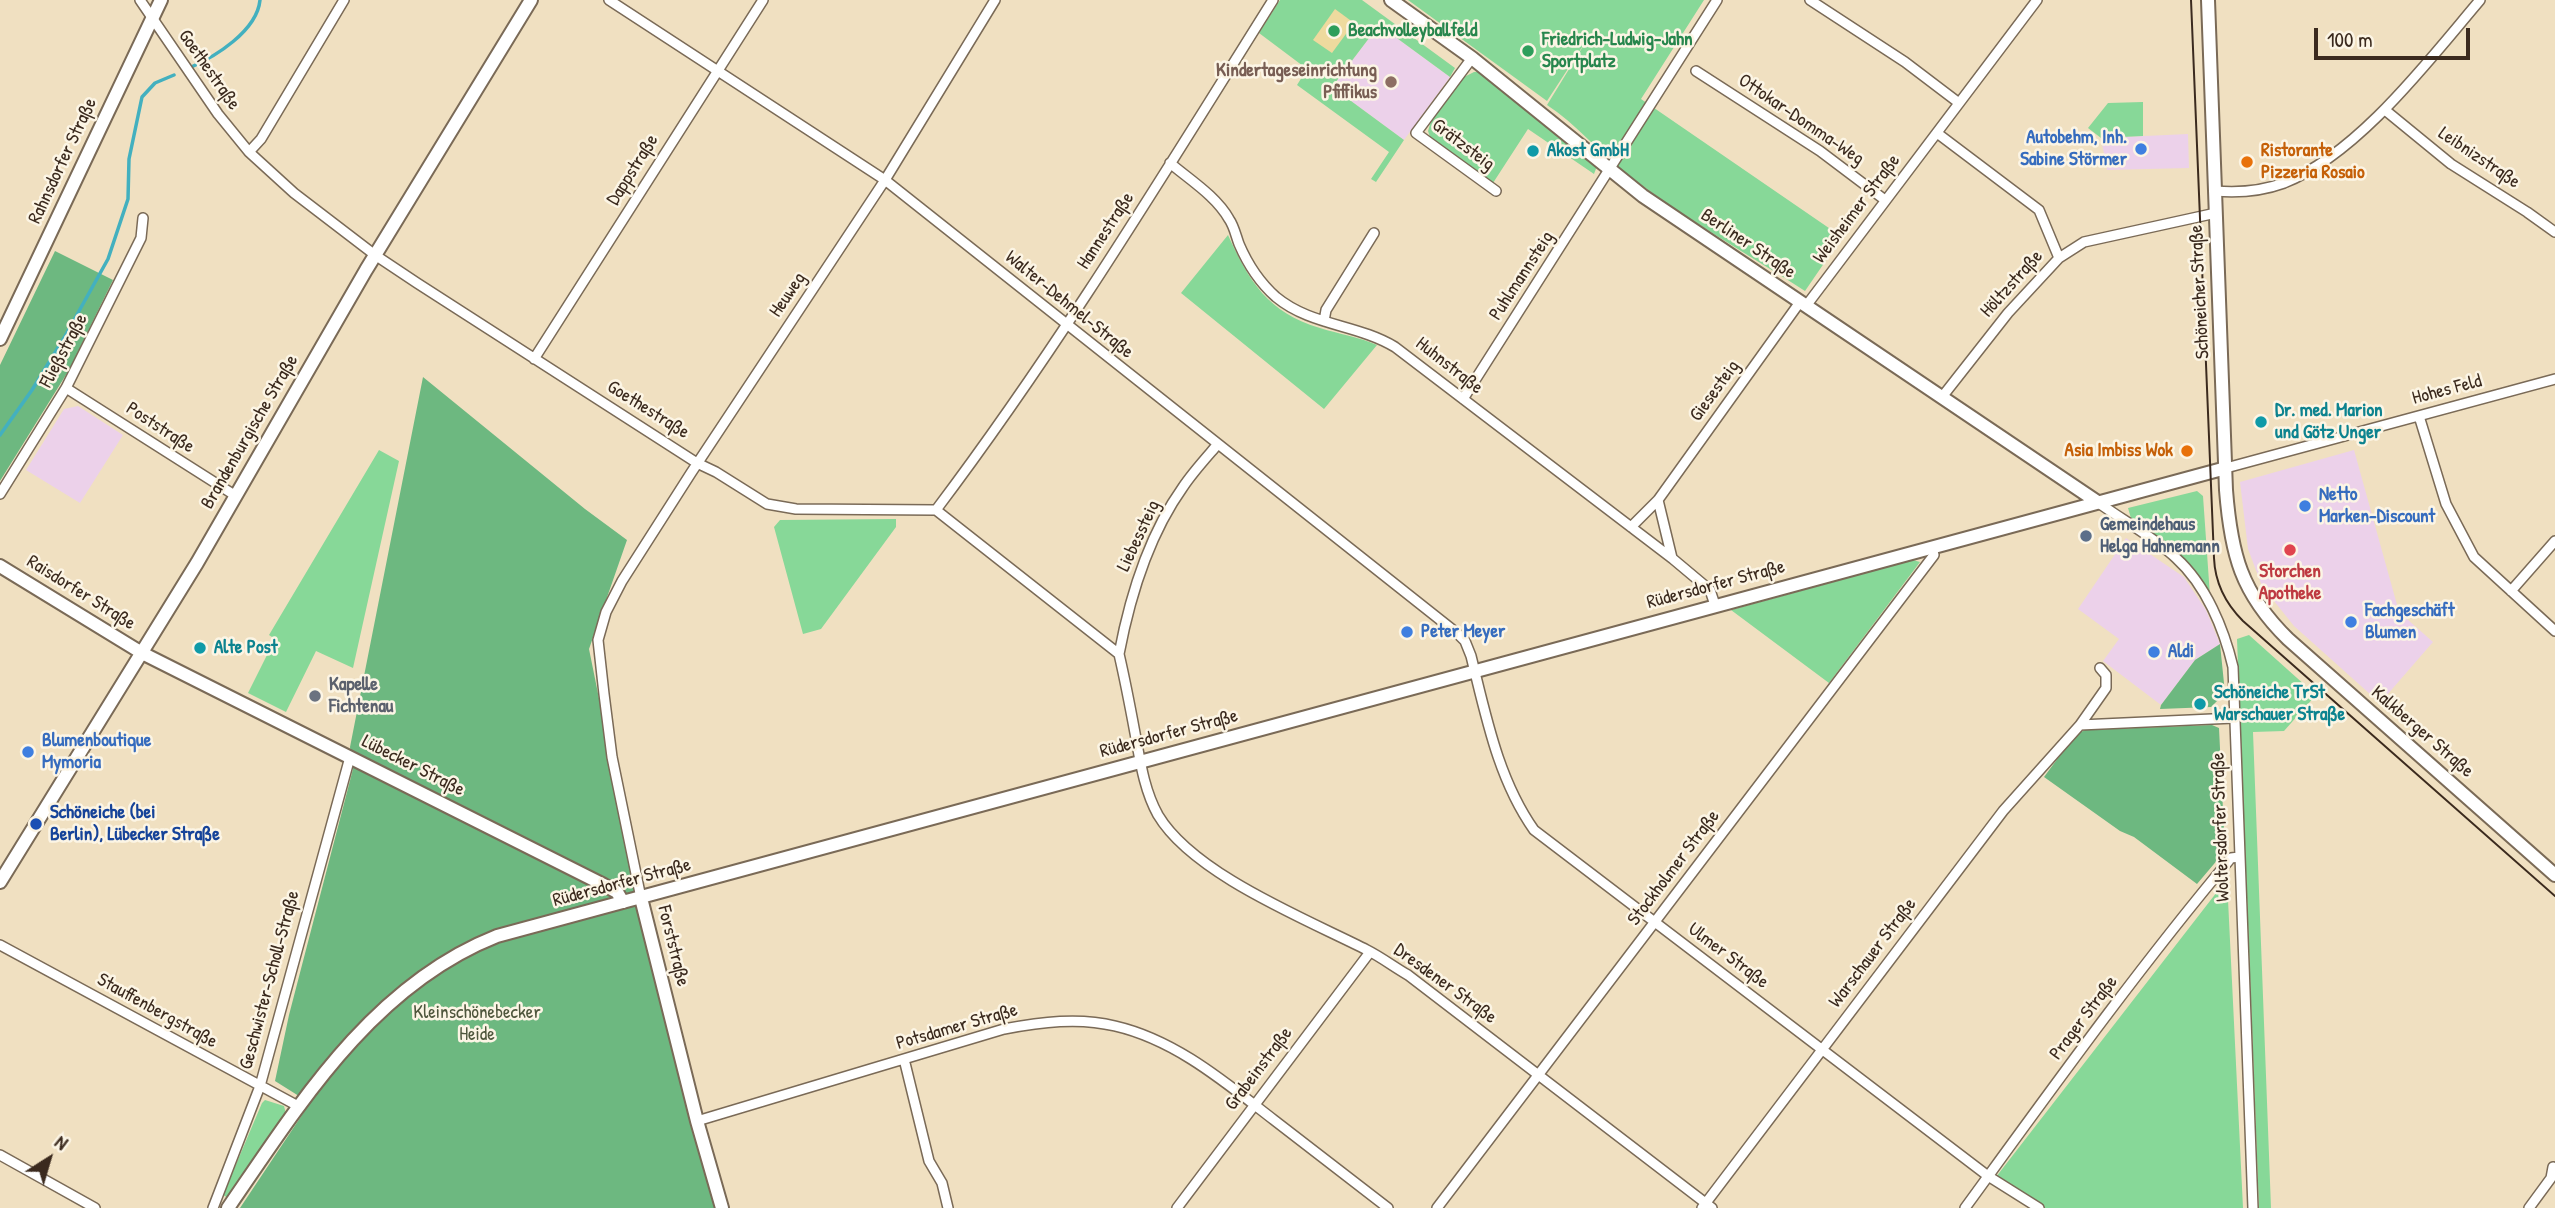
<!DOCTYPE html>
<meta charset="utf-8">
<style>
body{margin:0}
#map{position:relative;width:2555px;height:1208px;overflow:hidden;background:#f0e0c1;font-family:"Patrick Hand",sans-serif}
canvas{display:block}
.north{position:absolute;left:14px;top:1124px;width:70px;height:70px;-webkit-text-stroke:5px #fcf5e5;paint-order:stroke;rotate:37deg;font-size:19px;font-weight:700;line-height:28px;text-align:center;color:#3b2a1e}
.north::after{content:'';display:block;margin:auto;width:24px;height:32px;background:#3b2a1e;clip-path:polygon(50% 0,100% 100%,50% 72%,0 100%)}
.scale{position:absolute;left:2314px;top:28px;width:156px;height:32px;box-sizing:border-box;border:4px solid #3b2a1e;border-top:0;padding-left:9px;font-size:21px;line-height:24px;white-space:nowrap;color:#3b2a1e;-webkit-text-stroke:5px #fcf5e5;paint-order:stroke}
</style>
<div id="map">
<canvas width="2555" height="1208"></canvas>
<div class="north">N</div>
<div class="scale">100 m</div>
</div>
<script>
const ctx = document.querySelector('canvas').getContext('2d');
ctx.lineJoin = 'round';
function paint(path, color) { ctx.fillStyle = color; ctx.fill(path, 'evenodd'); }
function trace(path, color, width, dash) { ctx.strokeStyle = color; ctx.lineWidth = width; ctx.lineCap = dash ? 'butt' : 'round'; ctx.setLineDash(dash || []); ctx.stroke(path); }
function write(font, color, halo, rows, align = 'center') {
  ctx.font = font + ' "Patrick Hand",sans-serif'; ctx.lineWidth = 5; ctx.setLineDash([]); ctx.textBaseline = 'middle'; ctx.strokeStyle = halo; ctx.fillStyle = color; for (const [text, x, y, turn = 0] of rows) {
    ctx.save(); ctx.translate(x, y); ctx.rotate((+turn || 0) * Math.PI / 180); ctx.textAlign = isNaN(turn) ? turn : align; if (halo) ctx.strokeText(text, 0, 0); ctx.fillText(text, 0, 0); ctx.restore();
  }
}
paint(new Path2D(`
 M1379,25L1450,77L1404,140L1332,87Z
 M2188,134L2189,168L2107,170L2101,138Z
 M78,406L123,435L80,503L26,470L64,409Z
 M2354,450L2399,612L2433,642L2380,703L2294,626L2262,586L2248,549L2240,482Z
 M2126,538L2184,577L2206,610L2220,644L2195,660L2161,705L2103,661L2119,639L2078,609Z`), '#ecd1ea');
paint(new Path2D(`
 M1280,0H1362L1455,68L1450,77L1379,25L1332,87L1404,140L1376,182L1371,179L1389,152L1297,85L1307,69L1259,33Z
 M1408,0H1704L1641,99L1842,237L1805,291C1746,253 1684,218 1628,175C1600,153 1576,124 1547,105L1590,35L1547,101Z
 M1474,72H1481L1597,166L1594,174L1528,129L1493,183L1430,137L1428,131L1431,121L1464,77Z
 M2143,102V136L2101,138L2088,128L2108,103Z
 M1228,235C1249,281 1268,313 1320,328C1339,334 1359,337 1377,345L1324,409L1181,293Z
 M379,450L399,461L353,668L316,651L286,712L248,693L275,639L269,635Z
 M2197,491L2203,496L2210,596L2132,522L2128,508Z
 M896,519V527L821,629L803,634L774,527L780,520Z
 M1913,560L1920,562L1829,683L1731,610Z
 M2249,635L2316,695L2284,731L2253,732L2271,1208H2259L2237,639Z
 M2227,879L2243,1208H2035L1996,1177Z
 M265,1100L284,1106L286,1114L228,1198L223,1195L262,1103Z`), '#87d898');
paint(new Path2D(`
 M55,251L113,280L69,370L0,481V365Z
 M423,377L585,509L627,540L589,649L657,985L718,1208H240L310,1103L275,1081L289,1015L353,769L350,747Z
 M2220,644L2225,693L2211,707L2160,709L2161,705L2195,660Z
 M2212,725L2219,728L2225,851L2197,884L2134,837L2120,831L2044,777L2075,735L2085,730Z`), '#6db880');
paint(new Path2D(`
 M1335,9L1354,23L1332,53L1313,40Z`), '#eeda9e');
trace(new Path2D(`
 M189,68C215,57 257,31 260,0
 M0,435L32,390L64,338L108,259L128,199L129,159L142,97L155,83L174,75`), '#43b0bf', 3.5);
const street = new Path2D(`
 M140,0L218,114L249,152L294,193L375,255L417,283L697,463L716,472L767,504L796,509L936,510L1119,654C1125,680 1130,706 1135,733C1140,760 1144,790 1158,815C1193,874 1306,919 1367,950C1381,957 1394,967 1408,975L1712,1208
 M609,0L885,180L1458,634L1465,641L1471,656C1486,716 1498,779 1534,830L1988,1176L2039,1208
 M1810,0L1905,62L1959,103
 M1472,58L1416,133L1496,191
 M1696,71L1820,151L1885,200
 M2385,110L2451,164L2527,212L2555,232
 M1937,133L2039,210L2059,258
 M249,152L261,139L344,0
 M1170,163C1190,180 1216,196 1229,219C1234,226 1236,236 1239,244C1248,265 1259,282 1276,297C1311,326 1357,324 1395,347L1673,559L1710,590L1715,605
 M2215,191C2238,193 2262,191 2284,183C2358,154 2429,60 2480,0
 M1806,306L2037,0
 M1324,321L1326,310L1374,233
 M534,359L763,0
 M66,388L236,496
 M1942,397L2008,313L2059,258L2084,242L2216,213
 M1463,399L1717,0
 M2419,416L2446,504L2474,557L2555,631
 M2226,468L2555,379
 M0,494L66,388L141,238L143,218
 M1658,500L1672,558
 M2096,501C2122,520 2152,536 2176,558C2206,585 2224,629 2233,667L2253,1208
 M936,510C1059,347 1165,172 1273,0
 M1631,527L1658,500L1800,302
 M2511,591L2555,541
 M1119,654C1130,596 1148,536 1183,487C1193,472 1206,458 1218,444
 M2080,725L2106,688V675L2100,668
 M641,898L612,757L604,694L598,640L606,612L622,581L691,473L885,180L995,0
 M0,945L298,1106
 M904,1059L929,1161L942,1183L948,1208
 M697,1121L1004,1029C1041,1022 1079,1017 1115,1026C1176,1040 1226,1083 1274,1120C1312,1149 1350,1179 1388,1208
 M0,1155L95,1208
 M213,1208L260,1086L350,757
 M1177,1208L1370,952
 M1437,1208L1934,555L1932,548
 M1702,1208L2003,811L2080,725L2234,718
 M1965,1208C2051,1090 2137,970 2231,858L2239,857
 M2529,1208L2551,1178L2553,1167`);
const secondary = new Path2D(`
 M1391,0L1472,58L1643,196L2096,501
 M2208,0L2226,490C2231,554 2241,593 2288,639L2555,875
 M0,339L161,0
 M0,566L142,653L604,885L617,892L623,902
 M0,882L197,563L366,270L531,0
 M641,898L697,1121L722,1208
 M228,1208C300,1103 373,985 497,936L2226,468`);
trace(street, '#7a6a57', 12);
trace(secondary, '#7a6a57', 16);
trace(street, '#fff', 9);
trace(secondary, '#fff', 12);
trace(new Path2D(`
 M2191,0L2214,558C2215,583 2225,603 2243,621L2555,896`), '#3b2a1e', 2);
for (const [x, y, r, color] of [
 [1334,31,7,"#2e9e5b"],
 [1528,51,7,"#2e9e5b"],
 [1391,82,7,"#8d6e63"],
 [2141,149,7,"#3f7fe0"],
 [1533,151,7,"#0f9aa8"],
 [2247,162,7,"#e8710a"],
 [2261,422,7,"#0f9aa8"],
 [2187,451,7,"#e8710a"],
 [2305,506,7,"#3f7fe0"],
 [2086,536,7,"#5c6f8a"],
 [2290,550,7,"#e0444e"],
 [2351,622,7,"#3f7fe0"],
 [1407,632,7,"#3f7fe0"],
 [200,648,7,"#0f9aa8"],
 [2154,652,7,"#3f7fe0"],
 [315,696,7,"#6b7280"],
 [2200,704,7,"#0f9aa8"],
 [28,752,7,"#3f7fe0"],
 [36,824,7,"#1a4fb4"]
]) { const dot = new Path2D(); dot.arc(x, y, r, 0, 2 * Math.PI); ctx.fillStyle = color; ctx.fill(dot); trace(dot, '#fcf5e5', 2.5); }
write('bold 19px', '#27864d', '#fcf5e5', [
 ["Beachvolleyballfeld",1348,31],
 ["Friedrich-Ludwig-Jahn",1542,40],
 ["Sportplatz",1542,62]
], 'left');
write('19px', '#3b2a1e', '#fcf5e5', [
 ["Goethestraße",209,70,55],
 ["Ottokar-Domma-Weg",1801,120,34],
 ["Grätzsteig",1463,145,37],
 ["Leibnizstraße",2479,158,34],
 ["Rahnsdorfer Straße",63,161,-65],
 ["Dappstraße",633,170,-58],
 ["Weisheimer Straße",1857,209,-53],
 ["Hannestraße",1106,231,-57],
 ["Berliner Straße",1748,244,34],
 ["Puhlmannsteig",1522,276,-57],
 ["Höltzstraße",2012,284,-48],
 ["Schöneicher Straße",2200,292,-93],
 ["Heuweg",788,295,-56],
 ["Walter-Dehmel-Straße",1069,305,39],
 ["Fließstraße",64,351,-62],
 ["Huhnstraße",1449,366,38],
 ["Hohes Feld",2447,390,-15],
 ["Giesesteig",1715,391,-54],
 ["Goethestraße",648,410,32],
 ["Poststraße",160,428,33],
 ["Brandenburgische Straße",250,432,-60],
 ["Liebessteig",1139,536,-65],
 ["Rüdersdorfer Straße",1716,585,-15],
 ["Raisdorfer Straße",81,593,32],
 ["Kalkberger Straße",2422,732,41],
 ["Rüdersdorfer Straße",1169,734,-15],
 ["Lübecker Straße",413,766,27],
 ["Woltersdorfer Straße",2221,827,-92],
 ["Stockholmer Straße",1674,868,-53],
 ["Rüdersdorfer Straße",622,883,-15],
 ["Forststraße",673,946,76],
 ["Warschauer Straße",1873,953,-53],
 ["Ulmer Straße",1728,956,37],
 ["Geschwister-Scholl-Straße",270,980,-75],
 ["Dresdener Straße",1445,984,36],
 ["Stauffenbergstraße",157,1011,29],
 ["Prager Straße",2084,1018,-53],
 ["Potsdamer Straße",957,1027,-16],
 ["Grabeinstraße",1259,1069,-53]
]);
write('bold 19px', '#785e54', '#fcf5e5', [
 ["Kindertageseinrichtung",1377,71],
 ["Pfiffikus",1377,93]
], 'right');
write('bold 19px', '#366cbe', '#fcf5e5', [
 ["Autobehm, Inh.",2127,138,"right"],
 ["Sabine Störmer",2127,160,"right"],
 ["Netto",2319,495],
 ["Marken-Discount",2319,517],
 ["Fachgeschäft",2365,611],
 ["Blumen",2365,633],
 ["Peter Meyer",1421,632],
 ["Aldi",2168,652],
 ["Blumenboutique",42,741],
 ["Mymoria",42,763]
], 'left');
write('bold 19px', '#0d838f', '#fcf5e5', [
 ["Akost GmbH",1547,151],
 ["Dr. med. Marion",2275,411],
 ["und Götz Unger",2275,433],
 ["Alte Post",214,648],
 ["Schöneiche TrSt",2214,693],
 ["Warschauer Straße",2214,715]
], 'left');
write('bold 19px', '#c56008', '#fcf5e5', [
 ["Ristorante",2261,151],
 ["Pizzeria Rosaio",2261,173],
 ["Asia Imbiss Wok",2173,451,"right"]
], 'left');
write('bold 19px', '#4e5e75', '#fcf5e5', [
 ["Gemeindehaus",2100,525],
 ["Helga Hahnemann",2100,547]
], 'left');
write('bold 19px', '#be3a42', '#fcf5e5', [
 ["Storchen",2290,572],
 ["Apotheke",2290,594]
]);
write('bold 19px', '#5b616d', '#fcf5e5', [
 ["Kapelle",329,685],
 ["Fichtenau",329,707]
], 'left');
write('bold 19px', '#164399', '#fcf5e5', [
 ["Schöneiche (bei",50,813],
 ["Berlin), Lübecker Straße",50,835]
], 'left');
write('19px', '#4e563c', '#fcf5e5', [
 ["Kleinschönebecker",477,1013],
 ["Heide",477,1035]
]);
</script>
